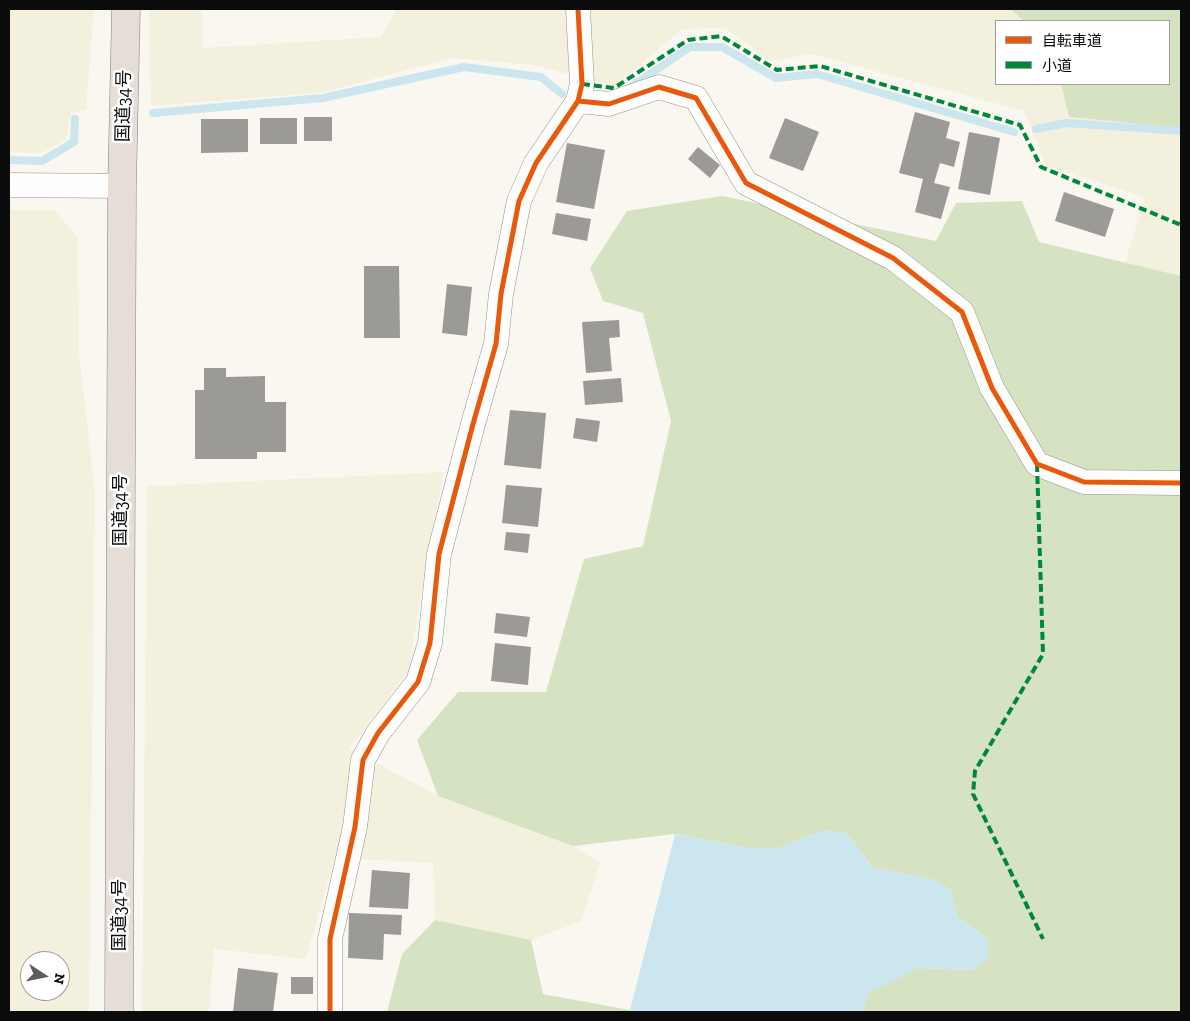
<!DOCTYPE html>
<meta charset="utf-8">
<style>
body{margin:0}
#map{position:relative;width:1190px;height:1021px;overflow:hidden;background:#faf7f0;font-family:"Zilla Slab","Noto Sans JP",serif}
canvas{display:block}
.frame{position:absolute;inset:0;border:10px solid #0c0c0c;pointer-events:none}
.legend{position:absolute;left:995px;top:20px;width:175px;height:65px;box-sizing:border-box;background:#fff;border:1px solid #9e9e9e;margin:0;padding:6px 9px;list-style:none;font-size:15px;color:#0c0c0c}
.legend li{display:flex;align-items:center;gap:10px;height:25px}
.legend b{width:25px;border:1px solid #9e9e9e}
.north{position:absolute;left:20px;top:951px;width:50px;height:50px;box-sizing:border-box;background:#fff;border:1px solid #9e9e9e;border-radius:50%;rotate:101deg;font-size:14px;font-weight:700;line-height:20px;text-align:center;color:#0c0c0c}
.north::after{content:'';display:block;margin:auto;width:18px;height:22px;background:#5f5e5c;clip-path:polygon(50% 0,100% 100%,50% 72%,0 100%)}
</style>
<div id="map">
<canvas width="1190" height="1021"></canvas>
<div class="frame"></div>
<ul class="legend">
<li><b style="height:6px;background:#e8590c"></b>自転車道</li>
<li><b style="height:6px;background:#00873e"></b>小道</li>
</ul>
<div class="north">N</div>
</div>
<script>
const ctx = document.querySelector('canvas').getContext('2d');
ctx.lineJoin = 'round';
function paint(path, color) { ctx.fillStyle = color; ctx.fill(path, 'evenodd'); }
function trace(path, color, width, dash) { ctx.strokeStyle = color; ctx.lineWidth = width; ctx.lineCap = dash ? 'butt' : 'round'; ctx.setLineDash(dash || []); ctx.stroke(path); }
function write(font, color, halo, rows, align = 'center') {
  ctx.font = font + ' "Zilla Slab","Noto Sans JP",serif'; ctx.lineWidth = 5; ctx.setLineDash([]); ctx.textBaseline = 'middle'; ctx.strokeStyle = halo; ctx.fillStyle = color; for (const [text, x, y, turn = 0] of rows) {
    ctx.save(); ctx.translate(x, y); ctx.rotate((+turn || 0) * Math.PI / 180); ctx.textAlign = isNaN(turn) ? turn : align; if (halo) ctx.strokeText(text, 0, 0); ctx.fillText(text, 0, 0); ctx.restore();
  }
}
paint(new Path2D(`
 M9,9H94L86,109L71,113L66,140L42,153L9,152Z
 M149,9H202V48L381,37L397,9H1010L1024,21H996V84H1061L1069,117L1181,128V276L1125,263L1145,197L1046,166L1024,111L811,54L770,61L725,28L683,29L614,86L533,65L453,58L320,93L151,106Z
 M9,210H54L78,238L79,352L95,492L89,1012H9ZM30,961H60V991H30Z
 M444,472L426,563L409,670L349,748L438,796L573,846L600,863L581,921L531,940L435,920L433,863L335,858L306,959L214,949L209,1012H142L147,486Z`), '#f4f0de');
paint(new Path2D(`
 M1010,9H1181V128L1069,117L1061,84H1169V21H1024Z
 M722,196L936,241L956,203L1022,201L1039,242L1181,276V1012H862L868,993L919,968L974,970L988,939L957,917L951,890L934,880L873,868L847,834L826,830L778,848H748L675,834L573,846L438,796L417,740L458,692H546L584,559L643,546L671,421L643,313L603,301L590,268L627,211Z
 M435,920L531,940L543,994L630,1010L633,1012H387L402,954Z`), '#d6e3c2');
paint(new Path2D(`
 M826,830L847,834L873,868L934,880L951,890L957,917L988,939V957L974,970L919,968L868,993L862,1012H633L630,1010L675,834L748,848H778Z`), '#cce6ef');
trace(new Path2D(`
 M632,86L690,47H722L776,78L817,74L1014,132
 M153,113L323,98L464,67L541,77L562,94
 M1036,129L1066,123L1181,131
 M9,160L42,161L74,142L75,119`), '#cce6ef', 8);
paint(new Path2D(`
 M915,112L950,122L946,138L960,142L954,167L940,163L934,183L950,187L941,219L915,212L923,179L899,173Z
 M304,117H332V141H304Z
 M260,118H297V144H260Z
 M785,118L819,132L803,171L769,158Z
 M201,119H248V152L201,153Z
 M969,132L1000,138L990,195L958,189Z
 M567,143L605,150L594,209L556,202Z
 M698,147L720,165L710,178L688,159Z
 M1064,192L1114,209L1105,237L1055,221Z
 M556,213L591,219L587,241L552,234Z
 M364,266H399L400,338H364Z
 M447,284L472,287L467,336L442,333Z
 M619,320L620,337L609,338L612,371L586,373L582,322Z
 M204,368H226V377L265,376V402H286V452H257V459H195V390H204Z
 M621,378L623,402L585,405L583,381Z
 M510,410L546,413L541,469L504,465Z
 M576,418L600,421L597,442L573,438Z
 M506,485L542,488L538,527L502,523Z
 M506,532L530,534L528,553L504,550Z
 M496,613L530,617L527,637L494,633Z
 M495,643L531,647L528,685L491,681Z
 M372,870L410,873L408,909L369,907Z
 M349,913L402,915L401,935L384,934L383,960L348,958Z
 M238,968L278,973L273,1012H233Z
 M291,977H313V994H291Z`), '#9c9a96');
const minor = new Path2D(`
 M578,101L609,104L659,87L696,98L746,183L893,258L962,312L992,388L1037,464L1084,482L1181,483
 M9,185L122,186
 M330,1012V939L355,827L363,760L378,733L418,682L430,643L439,554L473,424L496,344L501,294L519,201L536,163L578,101L582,84L578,9`);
const highway = new Path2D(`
 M119,1012L122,186L126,9`);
trace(minor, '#93928f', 25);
trace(highway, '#807f7c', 29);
trace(minor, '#fefefd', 24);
trace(highway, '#e6ddd6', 28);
trace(new Path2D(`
 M582,84L614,88L688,40L721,36L777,70L820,66L1020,125L1041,167L1181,225
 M1037,464L1043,654L975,771L973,794L1043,939`), '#00873e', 4, [8, 4]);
trace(new Path2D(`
 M578,101L609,104L659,87L696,98L746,183L893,258L962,312L992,388L1037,464L1084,482L1181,483
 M330,1012V939L355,827L363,760L378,733L418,682L430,643L439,554L473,424L496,344L501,294L519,201L536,163L578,101L582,84L578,9`), '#e8590c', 5);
write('18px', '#0c0c0c', '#fff', [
 ["国道34号",124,106,-89],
 ["国道34号",121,510,-90],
 ["国道34号",120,915,-90]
]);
</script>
